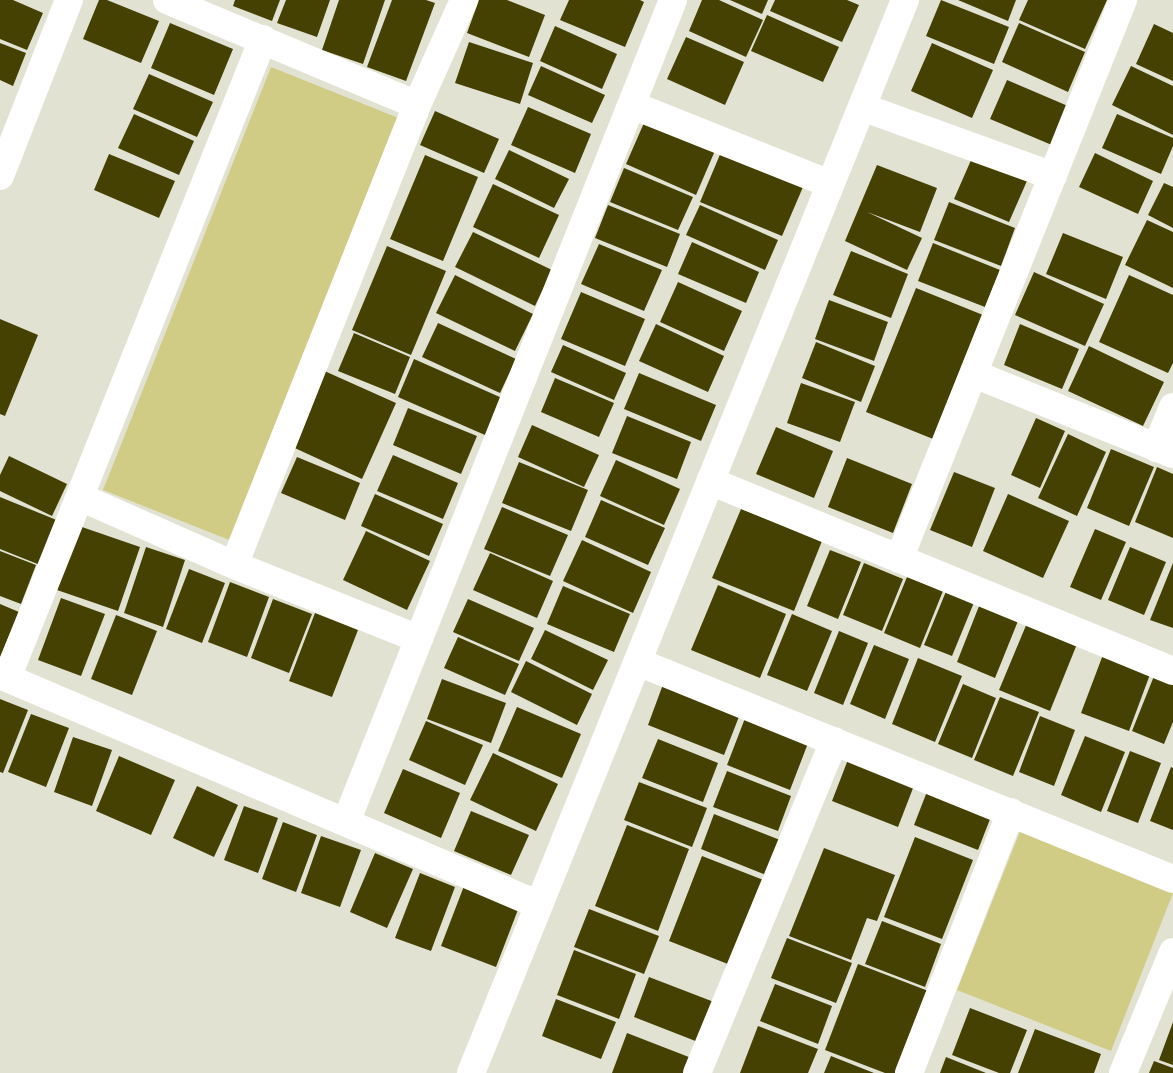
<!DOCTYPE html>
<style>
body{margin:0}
canvas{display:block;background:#e2e2d3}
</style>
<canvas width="1173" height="1073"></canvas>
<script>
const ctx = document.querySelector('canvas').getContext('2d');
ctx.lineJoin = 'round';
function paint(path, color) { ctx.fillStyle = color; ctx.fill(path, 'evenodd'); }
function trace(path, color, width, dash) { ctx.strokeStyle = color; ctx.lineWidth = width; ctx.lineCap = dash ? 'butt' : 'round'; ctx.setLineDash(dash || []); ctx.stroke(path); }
paint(new Path2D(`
 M271,67L401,119L232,541L103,490Z
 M1023,824L1173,893L1111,1051L957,990Z`), '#d0cb85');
paint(new Path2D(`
 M0,0H13L43,13L27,50L0,39Z
 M99,0H107L159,21L141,63L83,39Z
 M235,0H280L272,21L233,6Z
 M286,0H330L317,37L277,23Z
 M339,0H385L363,64L322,50Z
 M392,0H426L435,3L406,81L367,67Z
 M479,0H507L545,15L529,57L467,33Z
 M569,0H640L644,2L625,47L560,20Z
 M702,0H719L763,20L746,57L689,31Z
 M730,0H768L762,14Z
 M775,0H847L859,5L842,42L770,11Z
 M941,0L1009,27L994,64L926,36Z
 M958,0H1016L1008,21Z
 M1028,0H1107L1085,49L1019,20Z
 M767,15L839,47L823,82L751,51Z
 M170,23L233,49L214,95L151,68Z
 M1019,23L1085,52L1068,92L1002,62Z
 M1154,24L1173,33V81L1136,64Z
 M555,26L617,54L602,89L540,61Z
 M686,37L744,62L725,105L667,79Z
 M469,42L533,63L520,104L455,83Z
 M0,43L26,53L13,86L0,80Z
 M932,43L993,70L972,118L911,91Z
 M541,66L605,95L592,123L528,95Z
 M1131,66L1173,86V135L1112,105Z
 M149,74L213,102L197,137L133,109Z
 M1007,80L1075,109L1059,148L990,119Z
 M528,107L591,134L575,173L511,145Z
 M435,111L499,139L484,173L420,145Z
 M134,114L194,141L179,175L118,148Z
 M1117,114L1173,138V146L1161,174L1102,148Z
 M647,116L717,146L696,195L626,164Z
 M724,145L806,180L782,236L700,202Z
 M509,150L569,179L554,208L495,179Z
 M975,151L1030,174L1009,222L954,199Z
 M1095,153L1153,181L1138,214L1079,187Z
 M109,154L175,181L159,218L94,190Z
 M425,155L478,177L443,261L390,239Z
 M877,165L937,188L920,232L867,212L922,238L907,270L845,241Z
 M624,168L693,197L678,230L610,202Z
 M1164,183L1173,187V228L1148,215Z
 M493,184L559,215L539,258L473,227Z
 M949,202L1015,228L1001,266L934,240Z
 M608,205L680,234L667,267L595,238Z
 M700,205L778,240L765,270L686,235Z
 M1147,220L1173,232V288L1125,265Z
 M473,232L552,270L535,306L455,267Z
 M1063,233L1123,257L1106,299L1046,274Z
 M692,242L759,272L746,303L678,274Z
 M933,243L1000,270L985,307L918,281Z
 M599,244L662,270L644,311L581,284Z
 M387,246L446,271L411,355L352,330Z
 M851,251L908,274L891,318L833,295Z
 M1034,272L1104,304L1085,346L1015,315Z
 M455,275L533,314L515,351L436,313Z
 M1129,275L1173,295V363L1168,373L1099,342Z
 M678,282L742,311L724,351L660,322Z
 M916,288L988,317L938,441L866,412Z
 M581,292L645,319L625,366L561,339Z
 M829,300L888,322L874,361L815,339Z
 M0,319L38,335L5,416L0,414Z
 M438,323L516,359L500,393L422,357Z
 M656,324L724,356L708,392L639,361Z
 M1020,324L1079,349L1062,389L1004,365Z
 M354,333L410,357L395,394L338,371Z
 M816,342L875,366L861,402L802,378Z
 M563,345L626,373L614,400L551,372Z
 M1089,346L1164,382L1143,426L1068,391Z
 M414,359L502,398L485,435L398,397Z
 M320,369L396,403L362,479L286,444Z
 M639,373L716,405L701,441L624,409Z
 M555,378L614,403L599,437L541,412Z
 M801,383L855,402L840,442L787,423Z
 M408,408L477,436L461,474L393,445Z
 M627,416L691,442L677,479L612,453Z
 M1036,418L1065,431L1040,488L1011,475Z
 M532,425L599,455L584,487L518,457Z
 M776,427L833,451L814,498L756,474Z
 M1068,434L1106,452L1077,516L1038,498Z
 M1111,449L1154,467L1129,526L1087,508Z
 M393,455L458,483L443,519L377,491Z
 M9,456L67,484L52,516L0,491V475Z
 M297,457L360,483L345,520L281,493Z
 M847,458L912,484L893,533L828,507Z
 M616,460L680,489L664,525L600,496Z
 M519,462L588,490L571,531L502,503Z
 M1157,467L1173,474V538L1135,522Z
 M954,472L995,488L972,547L930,530Z
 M375,494L443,524L429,556L361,526Z
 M1008,494L1069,521L1043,578L983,551Z
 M0,497L59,521L40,565L0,549Z
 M601,500L665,528L648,565L585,537Z
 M502,507L568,535L550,576L484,549Z
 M741,509L822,541L794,611L712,578Z
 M79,526L140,547L118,611L57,590Z
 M1095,529L1126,542L1101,600L1070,587Z
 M366,531L430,561L407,610L343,580Z
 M582,540L651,572L633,613L563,581Z
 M146,547L185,560L163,627L124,613Z
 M1130,547L1166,562L1144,615L1108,600Z
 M830,550L861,562L838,619L807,606Z
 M0,551L36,565L21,604L0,596Z
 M490,553L553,581L537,618L473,590Z
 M864,563L903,579L882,631L843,615Z
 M1173,563V628L1150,620Z
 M189,569L225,583L202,643L166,629Z
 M907,577L943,591L920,648L884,633Z
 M230,582L269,597L247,657L208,642Z
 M718,585L786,614L760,678L691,650Z
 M563,586L630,614L614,652L547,624Z
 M947,589L975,600L952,656L924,645Z
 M61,598L105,614L81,676L38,660Z
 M273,599L312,614L289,673L251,658Z
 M468,599L534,628L519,661L453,632Z
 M981,601L1020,616L995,678L957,662Z
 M0,604L19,612L0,657Z
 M315,613L358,630L332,697L289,681Z
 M792,614L832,631L807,691L767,675Z
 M116,615L157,631L132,695L91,679Z
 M1027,623L1077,644L1050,711L999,690Z
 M545,630L608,660L593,690L531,659Z
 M839,631L868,643L843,705L814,693Z
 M458,637L519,664L505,695L444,668Z
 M874,645L909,659L885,719L850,704Z
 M1104,652L1152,669L1129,731L1081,713Z
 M918,658L962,676L935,742L892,724Z
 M526,661L592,694L577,725L511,692Z
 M1154,676L1173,684V722L1164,744L1132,731Z
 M442,679L506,703L491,743L427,719Z
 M665,679L742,709L724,755L648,725Z
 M963,684L996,698L972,758L938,744Z
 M1000,697L1039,712L1013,776L974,760Z
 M0,699L28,710L3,773L0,772Z
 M517,707L581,734L562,778L498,751Z
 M747,713L810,738L790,790L727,765Z
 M31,714L69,728L46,787L8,772Z
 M1040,716L1075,730L1054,786L1019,772Z
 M426,721L483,745L465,785L409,760Z
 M1085,736L1125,752L1101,812L1061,795Z
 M73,737L112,750L92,806L54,792Z
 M658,739L718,763L703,802L642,778Z
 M1130,751L1161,763L1138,823L1107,811Z
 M493,753L558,784L536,831L470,800Z
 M119,756L175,780L151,835L96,811Z
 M849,757L915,783L898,827L832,801Z
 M1171,767L1173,768V830L1150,821Z
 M403,769L460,793L441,838L384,813Z
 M727,771L791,796L778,831L713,807Z
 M639,782L707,808L692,847L624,820Z
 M197,786L238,805L214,857L173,838Z
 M928,789L992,814L978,850L914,825Z
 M244,806L278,818L258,873L224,860Z
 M471,811L529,835L511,875L454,851Z
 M714,814L780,840L766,875L701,849Z
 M283,822L317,835L296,892L262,879Z
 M627,825L689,849L658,931L595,906Z
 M321,836L361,850L340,907L301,893Z
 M915,837L973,860L942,939L884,917Z
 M824,848L895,875L877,921L867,918L851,960L789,936Z
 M375,853L413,869L387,928L350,912Z
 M702,856L766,881L733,966L669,941Z
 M420,873L455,887L431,951L395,938Z
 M464,886L519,907L496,967L441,946Z
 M589,909L659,936L644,974L574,947Z
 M882,921L941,944L925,987L865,964Z
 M787,938L852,963L836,1003L771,978Z
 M574,950L636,974L619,1019L557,995Z
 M858,964L931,992L900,1073H885L825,1050Z
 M649,977L714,1002L698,1042L634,1017Z
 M775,984L832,1006L818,1044L760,1021Z
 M556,999L616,1022L601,1059L542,1036Z
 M970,1008L1027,1030L1010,1073H999L952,1055Z
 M1173,1022V1065L1159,1060Z
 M758,1026L818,1049L808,1073H740Z
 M1035,1029L1101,1054L1094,1073H1018Z
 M627,1033L694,1059L689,1073H612Z
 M831,1056L874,1073H824Z
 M946,1057L986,1073H940Z
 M1154,1061L1173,1068V1073H1149Z`), '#454102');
trace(new Path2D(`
 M167,0L417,105
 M632,105L830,184
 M862,107L1053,176
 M0,176L69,0
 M974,374L1173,454
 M1156,448L1173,407
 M710,481L1173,671
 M80,497L234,565L419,639
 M899,559L1123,0
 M234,565L417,105L464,0
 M638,662L1173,879
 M0,675L539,905
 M7,678L263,39
 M346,822L673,0
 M471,1073L905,0
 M697,1073L834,741
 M909,1073L1011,812
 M1123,1073L1173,952`), '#fff', 28);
</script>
